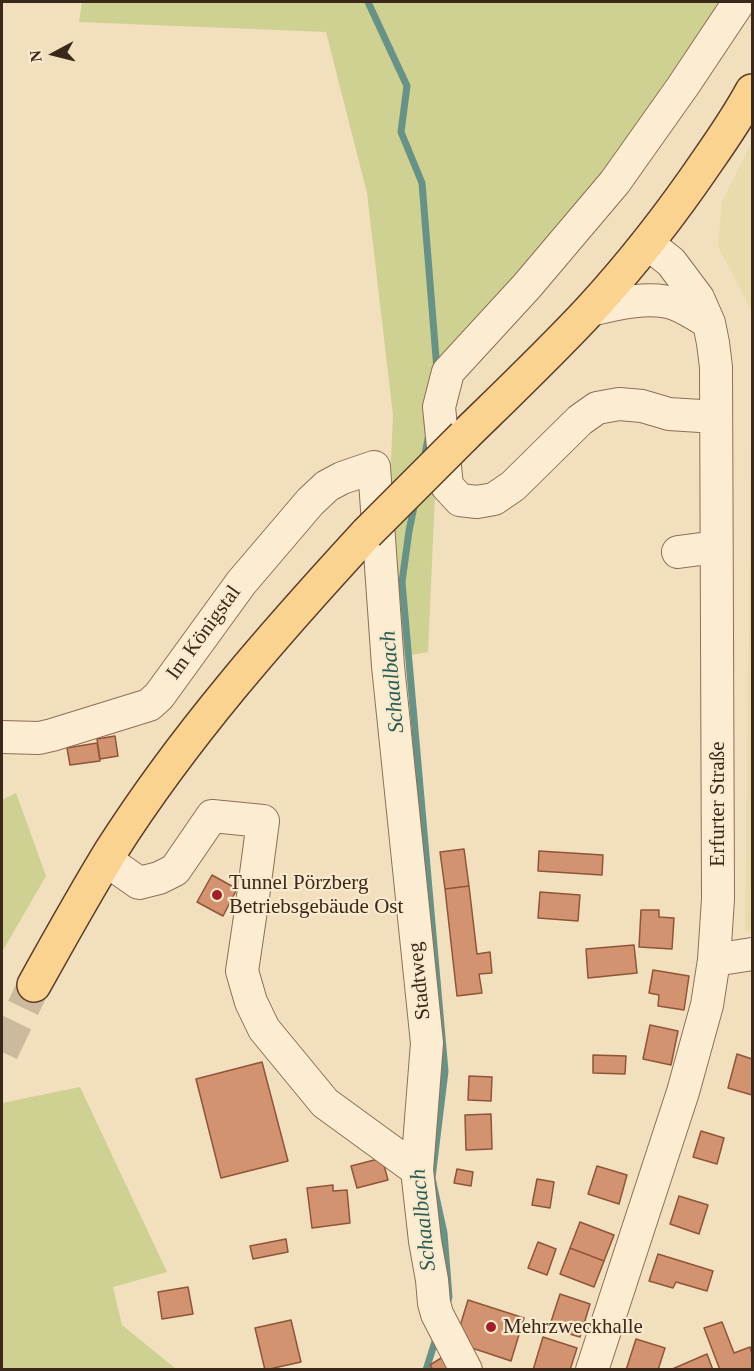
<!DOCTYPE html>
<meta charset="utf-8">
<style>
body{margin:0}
#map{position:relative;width:754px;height:1371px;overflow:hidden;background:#f2dfbe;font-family:"Times New Roman",serif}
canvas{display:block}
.frame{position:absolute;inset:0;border:3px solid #3a281b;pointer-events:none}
.north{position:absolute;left:24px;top:24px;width:60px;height:60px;-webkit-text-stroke:4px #f9eace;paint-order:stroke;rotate:263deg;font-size:16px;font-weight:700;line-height:24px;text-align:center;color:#3a281b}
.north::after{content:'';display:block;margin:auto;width:21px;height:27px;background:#3a281b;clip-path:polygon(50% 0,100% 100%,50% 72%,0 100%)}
</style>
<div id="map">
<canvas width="754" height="1371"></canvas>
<div class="frame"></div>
<div class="north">N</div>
</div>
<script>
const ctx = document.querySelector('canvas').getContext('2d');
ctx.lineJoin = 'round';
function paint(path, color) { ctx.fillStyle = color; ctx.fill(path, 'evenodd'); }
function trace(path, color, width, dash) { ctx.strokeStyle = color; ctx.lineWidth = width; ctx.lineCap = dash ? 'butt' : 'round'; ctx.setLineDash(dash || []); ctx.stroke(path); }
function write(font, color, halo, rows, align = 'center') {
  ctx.font = font + ' "Times New Roman",serif'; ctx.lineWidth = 4.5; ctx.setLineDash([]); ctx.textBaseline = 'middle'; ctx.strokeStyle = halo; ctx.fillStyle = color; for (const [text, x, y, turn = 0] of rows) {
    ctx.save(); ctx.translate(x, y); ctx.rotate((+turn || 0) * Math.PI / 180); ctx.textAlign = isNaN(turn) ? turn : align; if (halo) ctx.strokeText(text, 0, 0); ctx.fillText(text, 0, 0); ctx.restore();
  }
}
paint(new Path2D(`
 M752,142V312L718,246L722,202Z
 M752,359V932L745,931Z`), '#e9dbab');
paint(new Path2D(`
 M82,2H720L586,197L441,361L428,652L382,660L393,415L367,193L326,32L79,22Z
 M16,793L46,876L2,952V800Z
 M80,1087L167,1272L113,1287L122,1325L176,1369H2V1103Z`), '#ced191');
trace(new Path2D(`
 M368,2L407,86L401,132L422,183L437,370
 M424,459L429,434
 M415,502L409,531L402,582L445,1071L432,1178L444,1233L449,1297L447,1304
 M426,1370L437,1335`), '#689285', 7);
const building = new Path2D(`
 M115,736L118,756L100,759L97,739Z
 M97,743L100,761L70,765L67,748Z
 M464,849L469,886L445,889L440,852Z
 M539,851L603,855L602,875L538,871Z
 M212,875L237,889L223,916L197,902Z
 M469,886L477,954L490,952L492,973L479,974L482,993L457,996L445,889Z
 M540,892L580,895L578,921L538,918Z
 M641,910H659V917L674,918L672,949L639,947Z
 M634,945L637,973L588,978L586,949Z
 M653,970L689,976L684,1010L658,1006L659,995L649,993Z
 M650,1025L678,1031L671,1065L643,1059Z
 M737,1054L752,1059V1095L728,1088Z
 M593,1055L626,1056L625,1074L593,1073Z
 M262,1062L288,1161L221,1178L196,1079Z
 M469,1076L492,1077L491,1101L468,1100Z
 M491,1114L492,1149L466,1150L465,1115Z
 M701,1131L724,1138L717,1164L693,1157Z
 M382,1158L388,1180L357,1188L351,1166Z
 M597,1166L627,1175L619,1204L588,1194Z
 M457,1169L473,1172L471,1186L454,1183Z
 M537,1179L554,1182L550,1208L532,1205Z
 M333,1185V1191L347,1190L350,1223L312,1228L307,1188Z
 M679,1196L708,1205L699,1234L670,1224Z
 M580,1222L614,1235L604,1261L570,1248Z
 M286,1239L288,1252L253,1259L250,1246Z
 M538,1242L556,1249L547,1275L528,1268Z
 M570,1248L604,1261L594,1287L560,1274Z
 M658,1254L713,1271L707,1291L676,1282L673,1288L649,1281Z
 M188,1287L193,1314L162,1319L158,1292Z
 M560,1294L590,1304L580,1337L549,1328Z
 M468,1300L524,1318L511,1361L466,1346L468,1339L457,1336Z
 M291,1320L301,1362L265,1370L255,1328Z
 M722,1322L734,1353L750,1347L752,1354V1370H720L704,1328Z
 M543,1337L577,1348L570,1370H533Z
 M636,1339L665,1348L658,1370H626Z
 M707,1354L713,1370H670Z
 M446,1355L455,1370H433L430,1365Z`);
paint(building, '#d49370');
trace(building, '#8e5538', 1.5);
trace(new Path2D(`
 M2,1052L34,985`), '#cdba9d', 33, [33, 16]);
const minor = new Path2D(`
 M590,310C615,304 651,295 675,304C688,309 698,316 709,323
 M716,417L669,414L642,406L619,404L597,408L580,420L513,486L494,499L477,502L460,500L447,486L439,407L448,372L527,286L615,182L683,86L739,2
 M678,552L716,547
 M2,737L39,738L52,735L149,705L159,696L241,583L310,502L327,486L342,478L374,467L388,666L427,1043L417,1170L425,1241L432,1280L434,1303L437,1314L466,1370
 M106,860L139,883L159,878L175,870L212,816L263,821L253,897L242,971L251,1002L264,1029L325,1103L417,1170
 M714,960L752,954
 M592,1370L683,1092L707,1005L714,960L718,899L716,367L713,343L709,323L698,298L671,262L647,243`);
const major = new Path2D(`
 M464,436C506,395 549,354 590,310C633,263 672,213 708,160C724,137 739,115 752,91
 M34,985C59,940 84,895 111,851C184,736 275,633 367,533`);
trace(minor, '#8d6f55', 34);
trace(major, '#5a3d2a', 36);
trace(minor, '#fcedd2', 32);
trace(major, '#fad391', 33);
const majorBridge = new Path2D(`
 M367,533L464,436`);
trace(majorBridge, '#5a3d2a', 36, []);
trace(majorBridge, '#fad391', 33);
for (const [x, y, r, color] of [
 [217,895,6,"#a21f28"],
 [491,1327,6,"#a21f28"]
]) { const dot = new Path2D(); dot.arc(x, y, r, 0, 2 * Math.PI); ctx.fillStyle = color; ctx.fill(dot); trace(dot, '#f9eace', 2); }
write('21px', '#3a281b', '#f9eace', [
 ["Im Königstal",204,633,-54],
 ["Erfurter Straße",718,804,-90],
 ["Stadtweg",420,981,-96]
]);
write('21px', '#3a281b', '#f9eace', [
 ["Tunnel Pörzberg",229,883],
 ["Betriebsgebäude Ost",229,907],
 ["Mehrzweckhalle",503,1327]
], 'left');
write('italic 22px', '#295c55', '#f9eace', [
 ["Schaalbach",393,682,-95],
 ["Schaalbach",424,1220,-96]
]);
</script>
